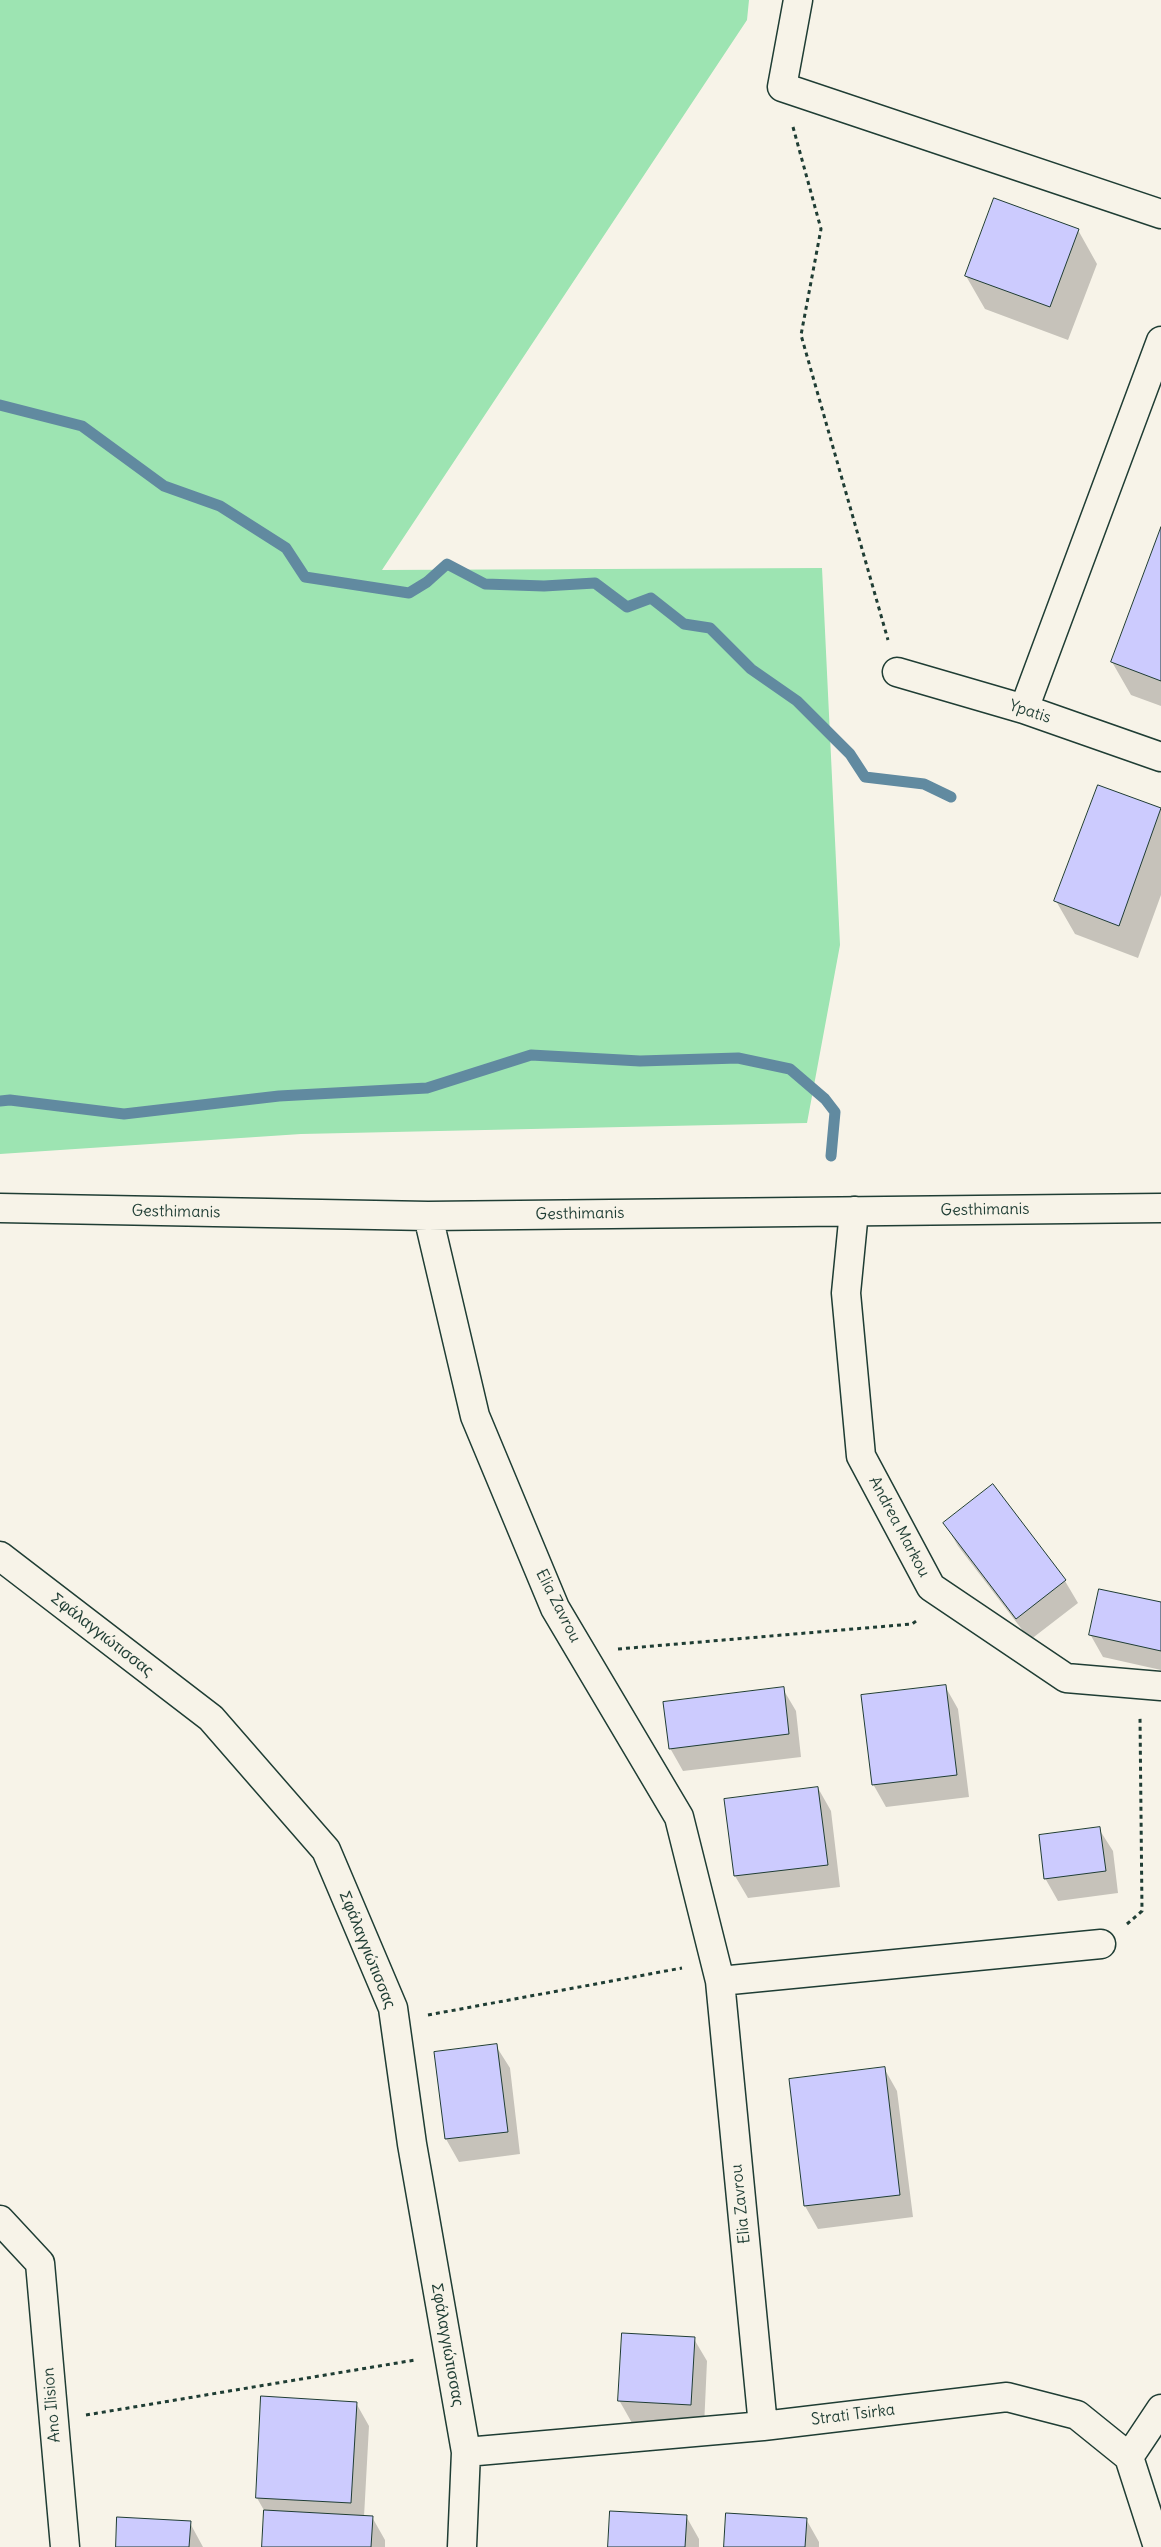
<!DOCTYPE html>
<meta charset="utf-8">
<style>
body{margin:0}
canvas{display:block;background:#f7f3e8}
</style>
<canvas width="1161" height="2547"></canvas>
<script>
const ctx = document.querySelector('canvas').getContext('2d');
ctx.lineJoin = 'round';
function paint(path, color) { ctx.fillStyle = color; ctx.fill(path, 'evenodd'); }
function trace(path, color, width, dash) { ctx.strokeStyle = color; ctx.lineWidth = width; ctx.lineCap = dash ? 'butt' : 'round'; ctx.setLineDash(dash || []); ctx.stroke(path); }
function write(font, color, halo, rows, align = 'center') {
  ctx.font = font + ' Delius,sans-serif'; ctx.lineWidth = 4.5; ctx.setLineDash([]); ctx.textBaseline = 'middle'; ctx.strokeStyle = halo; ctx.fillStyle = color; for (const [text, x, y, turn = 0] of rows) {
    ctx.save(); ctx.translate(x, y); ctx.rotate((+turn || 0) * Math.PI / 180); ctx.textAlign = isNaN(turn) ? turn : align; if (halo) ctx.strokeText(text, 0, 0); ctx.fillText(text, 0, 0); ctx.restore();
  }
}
paint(new Path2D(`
 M0,0H749L747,20L382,570L822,568L840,945L807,1123L301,1134L0,1154Z`), '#9de4b2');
paint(new Path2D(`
 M1078,230L1097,264L1068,340L985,309L966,276Z
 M1161,531V706L1131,695L1112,662Z
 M1099,786L1161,809V895L1138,958L1075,934L1056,901Z
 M945,1524L1065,1581L1078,1603L1030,1640L958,1546Z
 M1161,1604V1670L1103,1657L1090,1634Z
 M945,1686L958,1709L969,1797L886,1807L873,1784Z
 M783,1689L796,1711L801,1757L683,1771L670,1748Z
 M818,1788L831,1811L840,1887L748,1898L735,1876Z
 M1099,1829L1113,1851L1118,1893L1058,1901L1045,1878Z
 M496,2046L510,2068L520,2154L459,2162L446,2139L435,2053Z
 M884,2068L897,2091L913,2217L818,2229L805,2206L790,2080Z
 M694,2339L707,2361L704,2427L632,2423L619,2400Z
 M356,2403L369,2426L364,2517H372L385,2540V2547H263L265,2512L257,2498Z
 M686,2516L699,2539V2547H610Z
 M806,2519L819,2542V2547H725Z
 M190,2523L203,2547H117Z`), '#0003');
trace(new Path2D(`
 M0,405L82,426L164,486L220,506L286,548L305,577L409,593L427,582L447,564L485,584L544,586L595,583L627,607L651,598L684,624L710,628L751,669L797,701L850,754L865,777L924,784L951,797
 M0,1101L10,1100L124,1114L279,1096L427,1088L531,1055L640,1061L738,1058L790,1069L825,1099L835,1112L831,1156`), '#618aa0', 11);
const building = new Path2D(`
 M994,198L1079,229L1050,307L965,276Z
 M1161,527V681L1111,662Z
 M1098,785L1161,808L1119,926L1054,901Z
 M993,1484L1066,1580L1016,1619L943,1523Z
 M1099,1589L1161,1602V1651L1089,1635Z
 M946,1685L957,1775L872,1785L861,1695Z
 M784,1687L789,1734L669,1749L663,1702Z
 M818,1787L828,1865L734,1876L724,1799Z
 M1100,1827L1106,1871L1044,1879L1039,1835Z
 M497,2044L508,2132L445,2139L434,2052Z
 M885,2067L900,2195L804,2206L789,2079Z
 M622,2333L695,2337L691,2405L618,2401Z
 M261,2396L357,2402L351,2503L256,2498Z
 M264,2510L373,2516L371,2547H262Z
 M610,2511L687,2515L685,2547H608Z
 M726,2513L807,2518L805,2547H724Z
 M117,2517L191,2521L189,2547H116Z`);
paint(building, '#cccbfe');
trace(building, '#1f3d34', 1);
const minor = new Path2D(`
 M798,0L782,87L1161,214
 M897,672L1024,709L1161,757
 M1024,709L1161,341
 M0,1208L428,1216L1161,1208
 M854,1211L846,1293L861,1456L931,1587L1066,1678L1161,1686
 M428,1216L475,1416L555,1608L679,1817L720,1981L763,2426
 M0,1556L211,1718L326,1850L393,2008L412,2144L466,2452L462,2547
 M720,1981L1101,1944
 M0,2220L40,2263L65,2547
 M466,2452L763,2426L1007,2397L1077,2415L1129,2457L1158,2547
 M1129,2457L1161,2409`);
trace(minor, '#1f3d34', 31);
trace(new Path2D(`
 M793,127L821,229L801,335L888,640
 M618,1649L912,1624L919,1619
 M1127,1924L1142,1911L1140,1717
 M428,2015L682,1968
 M86,2415L415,2360`), '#1f3d34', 3, [4, 4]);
trace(minor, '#f7f3e8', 28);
write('16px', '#1f3d34', '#f7f3e8', [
 ["Ypatis",1030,712,18],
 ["Gesthimanis",985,1210,-1],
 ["Gesthimanis",176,1212,1],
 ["Gesthimanis",580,1214,-1],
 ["Andrea Markou",899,1527,62],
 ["Elia Zavrou",558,1606,63],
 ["Σφάλαγγιώτισσας",102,1635,38],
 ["Σφάλαγγιώτισσας",367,1950,68],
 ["Elia Zavrou",741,2204,-96],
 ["Σφάλαγγιώτισσας",447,2345,80],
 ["Ano Ilision",52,2405,-95],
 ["Strati Tsirka",853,2415,-7]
]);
</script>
